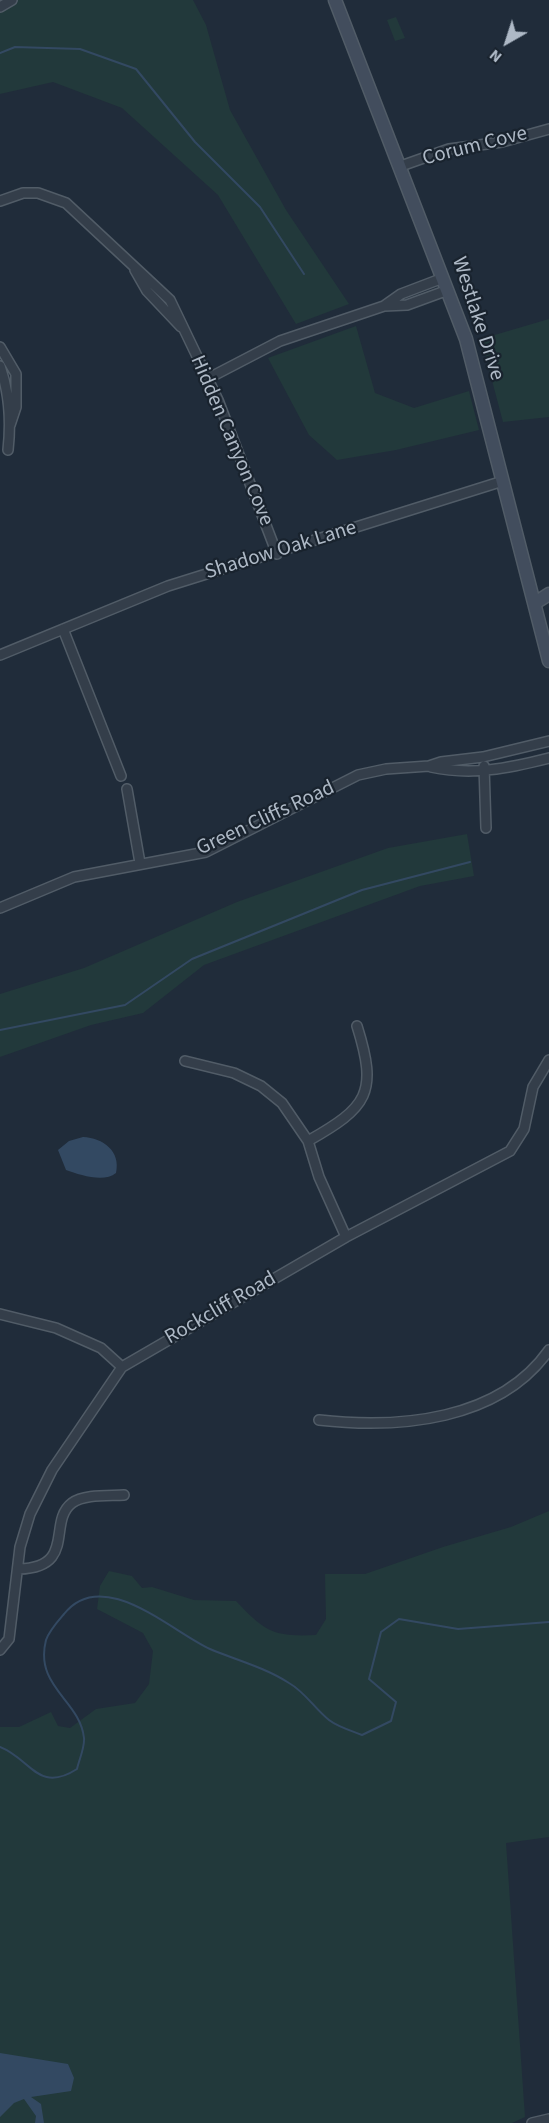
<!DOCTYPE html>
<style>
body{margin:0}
#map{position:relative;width:549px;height:2123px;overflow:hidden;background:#202c3a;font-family:"Source Sans 3",sans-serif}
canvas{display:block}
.north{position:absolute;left:477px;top:12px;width:60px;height:60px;-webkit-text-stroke:4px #19232e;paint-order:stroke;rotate:219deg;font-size:16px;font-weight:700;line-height:24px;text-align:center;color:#aeb9c6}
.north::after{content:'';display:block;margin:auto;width:21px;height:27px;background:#aeb9c6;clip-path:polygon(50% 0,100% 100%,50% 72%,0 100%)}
</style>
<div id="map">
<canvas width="549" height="2123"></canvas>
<div class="north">N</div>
</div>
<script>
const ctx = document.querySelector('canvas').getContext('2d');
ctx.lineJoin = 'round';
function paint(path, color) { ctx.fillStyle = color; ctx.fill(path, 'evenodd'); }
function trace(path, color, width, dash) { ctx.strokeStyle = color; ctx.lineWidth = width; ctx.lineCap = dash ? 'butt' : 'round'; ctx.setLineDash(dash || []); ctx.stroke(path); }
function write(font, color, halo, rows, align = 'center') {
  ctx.font = font + ' "Source Sans 3",sans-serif'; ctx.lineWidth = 4.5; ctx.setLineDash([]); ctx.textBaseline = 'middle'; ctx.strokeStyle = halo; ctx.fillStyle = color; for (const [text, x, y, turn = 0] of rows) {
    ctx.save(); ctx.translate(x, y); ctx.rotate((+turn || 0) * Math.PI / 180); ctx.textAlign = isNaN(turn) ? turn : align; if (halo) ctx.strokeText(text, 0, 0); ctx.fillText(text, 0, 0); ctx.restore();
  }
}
paint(new Path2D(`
 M0,0H193L206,25L230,110L286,210L349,304L296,324L218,195L122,108L53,82L0,94Z
 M396,17L405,38L395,41L387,20Z
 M549,319V417L503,422L481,339Z
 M356,326L375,393L414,408L469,391L479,430L396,450L337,460L309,435L268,358Z
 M467,834L474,876L420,886L204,965L143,1013L91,1025L0,1057V994L84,968L237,902L388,848Z
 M549,1511V1837L506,1843L525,2117L512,2123H0V1727H19L51,1712L58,1726L70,1728L96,1709L135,1703L149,1684L153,1651L143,1633L97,1609L100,1586L109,1571L132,1576L142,1588L152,1587L194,1600L236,1601C265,1632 274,1637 316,1635L326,1619L325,1574H365L443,1547L511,1527Z`), '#22393b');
paint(new Path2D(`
 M83,1137C103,1138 121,1151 116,1173C104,1183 80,1175 66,1170L58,1150L69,1141Z
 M0,2053L68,2064L74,2078L71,2091L31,2097L41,2104L44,2123H35L36,2116L24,2099L14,2103L0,2117Z`), '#334962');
trace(new Path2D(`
 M0,53L15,47L80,49L136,69L195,142L260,207L304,274
 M0,1030L125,1005L192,959L362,890L470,862
 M0,1747C31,1759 38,1794 77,1769C79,1760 85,1747 84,1738C80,1700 34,1687 46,1640C49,1631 58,1621 64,1614C103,1565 172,1632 210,1649C236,1660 264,1667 289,1683C305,1692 315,1709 329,1720C338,1727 352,1731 362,1735L391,1721L396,1702L369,1679L381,1632L399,1619L458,1629L549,1622`), '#334962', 2);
const street = new Path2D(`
 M0,7L12,0
 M401,166L449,149L502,142L549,129
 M0,201L23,193H38L66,203L170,300L218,400L277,554
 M135,270L147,291L181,327
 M384,306L407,305L448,290
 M0,347L16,374V407L10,425
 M0,366C9,392 11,423 8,450
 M207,379L280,341L384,306L401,294L443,278
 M63,629L121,776
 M0,655L168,586L503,481
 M484,766L486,828
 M431,767C473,776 509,768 549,758
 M127,789L140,863
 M0,908L74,877L206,852L358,775L386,769L429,766L441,762L483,757L549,741
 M185,1061L234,1073L261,1086L282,1103L308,1141L319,1177L346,1237
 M308,1141C368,1107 378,1093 357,1026
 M0,1314L56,1328L101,1348L122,1367
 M319,1420C399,1429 499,1421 549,1350
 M19,1569C77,1567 47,1522 72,1503C84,1494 109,1496 124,1495
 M0,1650L9,1639L20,1547L30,1514L52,1470L122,1367L346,1237L510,1151L524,1129L533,1087L549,1060
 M532,2123L549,2119`);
const secondary = new Path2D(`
 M335,0L466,339L549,661
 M535,603L549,594`);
trace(street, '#515c67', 12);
trace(secondary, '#515c67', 15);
trace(street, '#343e4a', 9);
trace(secondary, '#424d5d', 12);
write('21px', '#aeb9c6', '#19232e', [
 ["Corum Cove",475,147,-14],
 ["Westlake Drive",477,319,72],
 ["Hidden Canyon Cove",231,441,67],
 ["Shadow Oak Lane",281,551,-17],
 ["Green Cliffs Road",266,819,-25],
 ["Rockcliff Road",221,1309,-30]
]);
</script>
